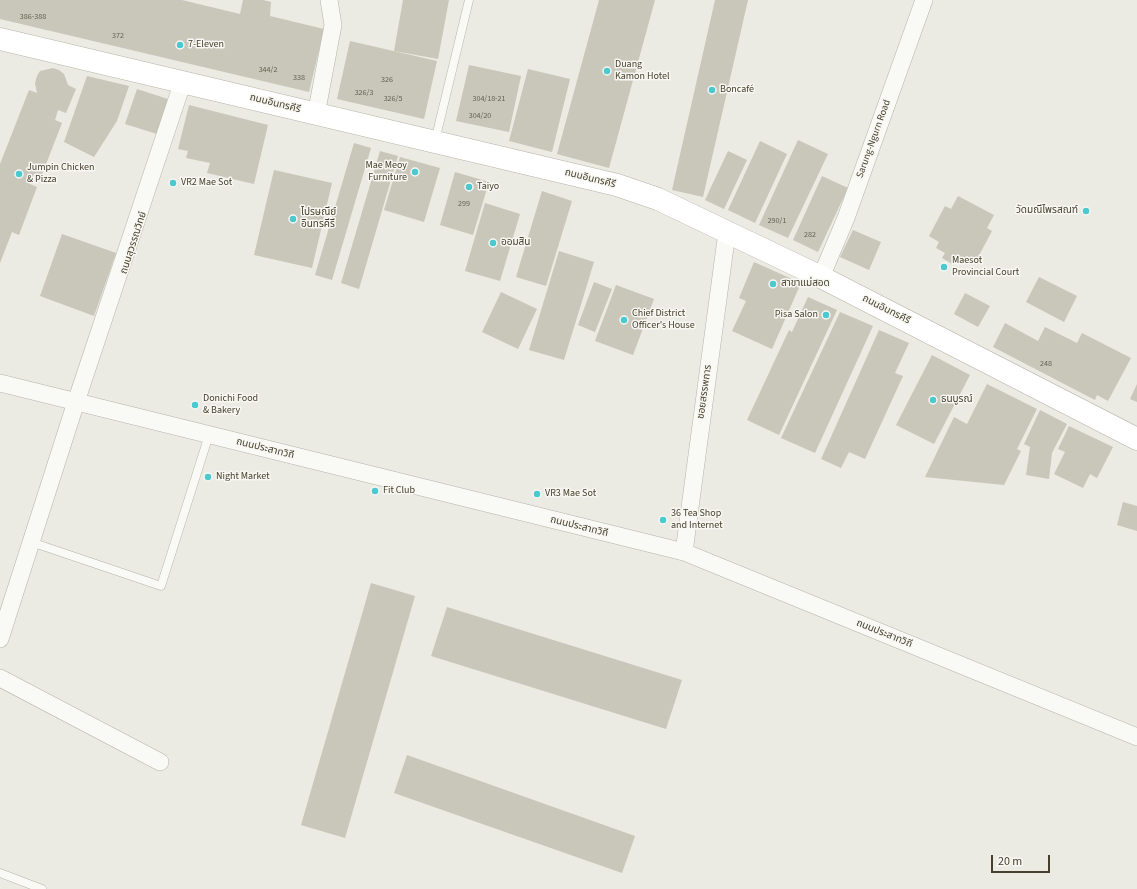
<!DOCTYPE html>
<meta charset="utf-8">
<style>
body{margin:0}
#map{position:relative;width:1137px;height:889px;overflow:hidden;background:#ebeae3;font-family:"Source Sans 3",sans-serif}
canvas{display:block}
.scale{position:absolute;left:991px;top:855px;width:59px;height:18px;box-sizing:border-box;border:2px solid #44402b;border-top:0;padding-left:5px;font-size:12px;line-height:14px;white-space:nowrap;color:#44402b;-webkit-text-stroke:3px #f8f7f3;paint-order:stroke}
</style>
<div id="map">
<canvas width="1137" height="889"></canvas>
<div class="scale">20 m</div>
</div>
<script>
const ctx = document.querySelector('canvas').getContext('2d');
ctx.lineJoin = 'round';
function paint(path, color) { ctx.fillStyle = color; ctx.fill(path, 'evenodd'); }
function trace(path, color, width, dash) { ctx.strokeStyle = color; ctx.lineWidth = width; ctx.lineCap = dash ? 'butt' : 'round'; ctx.setLineDash(dash || []); ctx.stroke(path); }
function write(font, color, halo, rows, align = 'center') {
  ctx.font = font + ' "Source Sans 3","Noto Sans Thai",sans-serif'; ctx.lineWidth = 3; ctx.setLineDash([]); ctx.textBaseline = 'middle'; ctx.strokeStyle = halo; ctx.fillStyle = color; for (const [text, x, y, turn = 0] of rows) {
    ctx.save(); ctx.translate(x, y); ctx.rotate((+turn || 0) * Math.PI / 180); ctx.textAlign = isNaN(turn) ? turn : align; if (halo) ctx.strokeText(text, 0, 0); ctx.fillText(text, 0, 0); ctx.restore();
  }
}
paint(new Path2D(`
 M0,0H182L240,14L243,0H263L271,2L270,16L324,29L309,92L0,19Z
 M403,0H449L438,59L394,51Z
 M599,0H655L609,168L557,154Z
 M715,0H748L703,197L672,190Z
 M350,41L437,61L424,119L337,99Z
 M469,65L521,76L509,132L456,121Z
 M53,68L59,70L64,74L68,85L76,89L66,113L58,110L55,120L62,123L41,177L34,174L30,184L37,187L19,235L12,232L0,263V164L29,90L37,93L35,83L37,76L40,71Z
 M528,69L570,79L552,152L509,141Z
 M87,76L129,86L117,121L94,157L64,142Z
 M137,89L168,99L157,134L125,124Z
 M189,105L268,125L254,184L207,173L210,163L186,158L188,151L178,149Z
 M798,140L828,154L788,238L759,225Z
 M760,141L787,154L755,223L728,210Z
 M354,143L371,148L332,280L315,275Z
 M380,151L398,156L359,289L341,283Z
 M728,151L747,160L724,209L705,200Z
 M400,157L440,168L424,222L384,210Z
 M274,170L332,183L312,268L254,255Z
 M455,172L489,182L473,235L440,225Z
 M822,176L848,188L818,252L793,240Z
 M542,191L572,201L546,286L516,277Z
 M958,196L994,215L987,228L992,231L976,261L967,256L964,263L955,258L952,264L942,258L945,253L936,248L939,242L929,236L945,206L951,209Z
 M485,203L520,214L500,281L465,271Z
 M853,230L881,242L869,270L840,257Z
 M62,234L116,253L94,316L40,296Z
 M559,251L594,262L564,360L529,350Z
 M754,262L801,283L772,349L732,331L746,301L739,298Z
 M1039,277L1077,296L1064,322L1026,302Z
 M594,282L612,289L595,332L578,325Z
 M616,285L654,299L633,355L595,341Z
 M501,292L537,309L518,349L482,332Z
 M965,293L990,306L978,327L954,314Z
 M808,297L837,310L779,435L747,420L789,330L792,332Z
 M840,312L873,326L815,453L781,438Z
 M1005,323L1038,341L1045,327L1077,343L1082,333L1131,358L1108,401L1097,395L1095,400L993,347Z
 M879,330L909,343L895,373L903,376L865,459L849,452L841,468L821,459Z
 M932,355L970,375L934,444L896,425Z
 M987,384L1037,409L1017,449L1021,451L1004,485L925,477L954,417L967,424Z
 M1137,384V402L1130,399Z
 M1040,410L1067,424L1052,453L1049,479L1026,475L1030,447L1024,444Z
 M1069,426L1113,447L1097,478L1090,474L1083,488L1054,474L1065,452L1058,449Z
 M1123,502L1137,506V531L1117,525Z
 M371,583L415,596L345,838L301,825Z
 M447,607L682,680L666,729L431,656Z
 M407,755L635,836L622,873L394,793Z`), '#c9c6ba');
const lane = new Path2D(`
 M435,141L469,0
 M31,542L161,586L209,435
 M0,873L42,889`);
const street = new Path2D(`
 M316,115L333,25L329,0
 M821,277L846,218L924,0
 M0,383L684,552L1137,737
 M684,552L727,232
 M0,639L76,402L183,81
 M0,678L160,762`);
const secondary = new Path2D(`
 M0,39L617,185L658,199L821,277L1137,439`);
trace(lane, '#b6b4a8', 9);
trace(street, '#b6b4a8', 18);
trace(secondary, '#b6b4a8', 23);
trace(lane, '#f9f9f6', 8);
trace(street, '#f9f9f6', 17);
trace(secondary, '#fff', 22);
for (const [x, y, r, color] of [
 [180,45,4,"#4ac9cf"],
 [607,71,4,"#4ac9cf"],
 [712,90,4,"#4ac9cf"],
 [415,172,4,"#4ac9cf"],
 [19,174,4,"#4ac9cf"],
 [173,183,4,"#4ac9cf"],
 [469,187,4,"#4ac9cf"],
 [1086,211,4,"#4ac9cf"],
 [293,219,4,"#4ac9cf"],
 [493,243,4,"#4ac9cf"],
 [944,267,4,"#4ac9cf"],
 [773,284,4,"#4ac9cf"],
 [826,315,4,"#4ac9cf"],
 [624,320,4,"#4ac9cf"],
 [933,400,4,"#4ac9cf"],
 [195,405,4,"#4ac9cf"],
 [208,477,4,"#4ac9cf"],
 [375,491,4,"#4ac9cf"],
 [537,494,4,"#4ac9cf"],
 [663,520,4,"#4ac9cf"]
]) { const dot = new Path2D(); dot.arc(x, y, r, 0, 2 * Math.PI); ctx.fillStyle = color; ctx.fill(dot); trace(dot, '#f8f7f3', 1.5); }
write('8px', '#65624f', null, [
 ["386-388",33,17],
 ["372",118,36],
 ["344/2",268,70],
 ["338",299,78],
 ["326",387,80],
 ["326/3",364,93],
 ["326/5",393,99],
 ["304/18-21",489,99],
 ["304/20",480,116],
 ["299",464,204],
 ["290/1",777,221],
 ["282",810,235],
 ["248",1046,364]
]);
write('10px', '#44402b', '#f8f7f3', [
 ["7-Eleven",188,45],
 ["Duang",615,65],
 ["Kamon Hotel",615,77],
 ["Boncafé",720,90],
 ["Mae Meoy",407,166,"right"],
 ["Furniture",407,178,"right"],
 ["Jumpin Chicken",27,168],
 ["& Pizza",27,180],
 ["VR2 Mae Sot",181,183],
 ["Taiyo",477,187],
 ["วัดมณีไพรสณฑ์",1078,211,"right"],
 ["ไปรษณีย์",301,213],
 ["อินทรคีรี",301,225],
 ["ออมสิน",501,243],
 ["Maesot",952,261],
 ["Provincial Court",952,273],
 ["สาขาแม่สอด",781,284],
 ["Chief District",632,314],
 ["Officer's House",632,326],
 ["Pisa Salon",818,315,"right"],
 ["Donichi Food",203,399],
 ["& Bakery",203,411],
 ["ธนบูรณ์",941,400],
 ["Night Market",216,477],
 ["Fit Club",383,491],
 ["VR3 Mae Sot",545,494],
 ["36 Tea Shop",671,514],
 ["and Internet",671,526]
], 'left');
write('10px', '#44402b', '#f8f7f3', [
 ["ถนนอินทรคีรี",275,104,14],
 ["Sarung-Ngurn Road",874,139,-70],
 ["ถนนอินทรคีรี",590,179,14],
 ["ถนนสุวรรณวิทย์",134,243,-72],
 ["ถนนอินทรคีรี",886,310,27],
 ["ซอยสรรพการ",705,392,-82],
 ["ถนนประสาทวิถี",265,449,14],
 ["ถนนประสาทวิถี",579,527,14],
 ["ถนนประสาทวิถี",884,634,22]
]);
</script>
